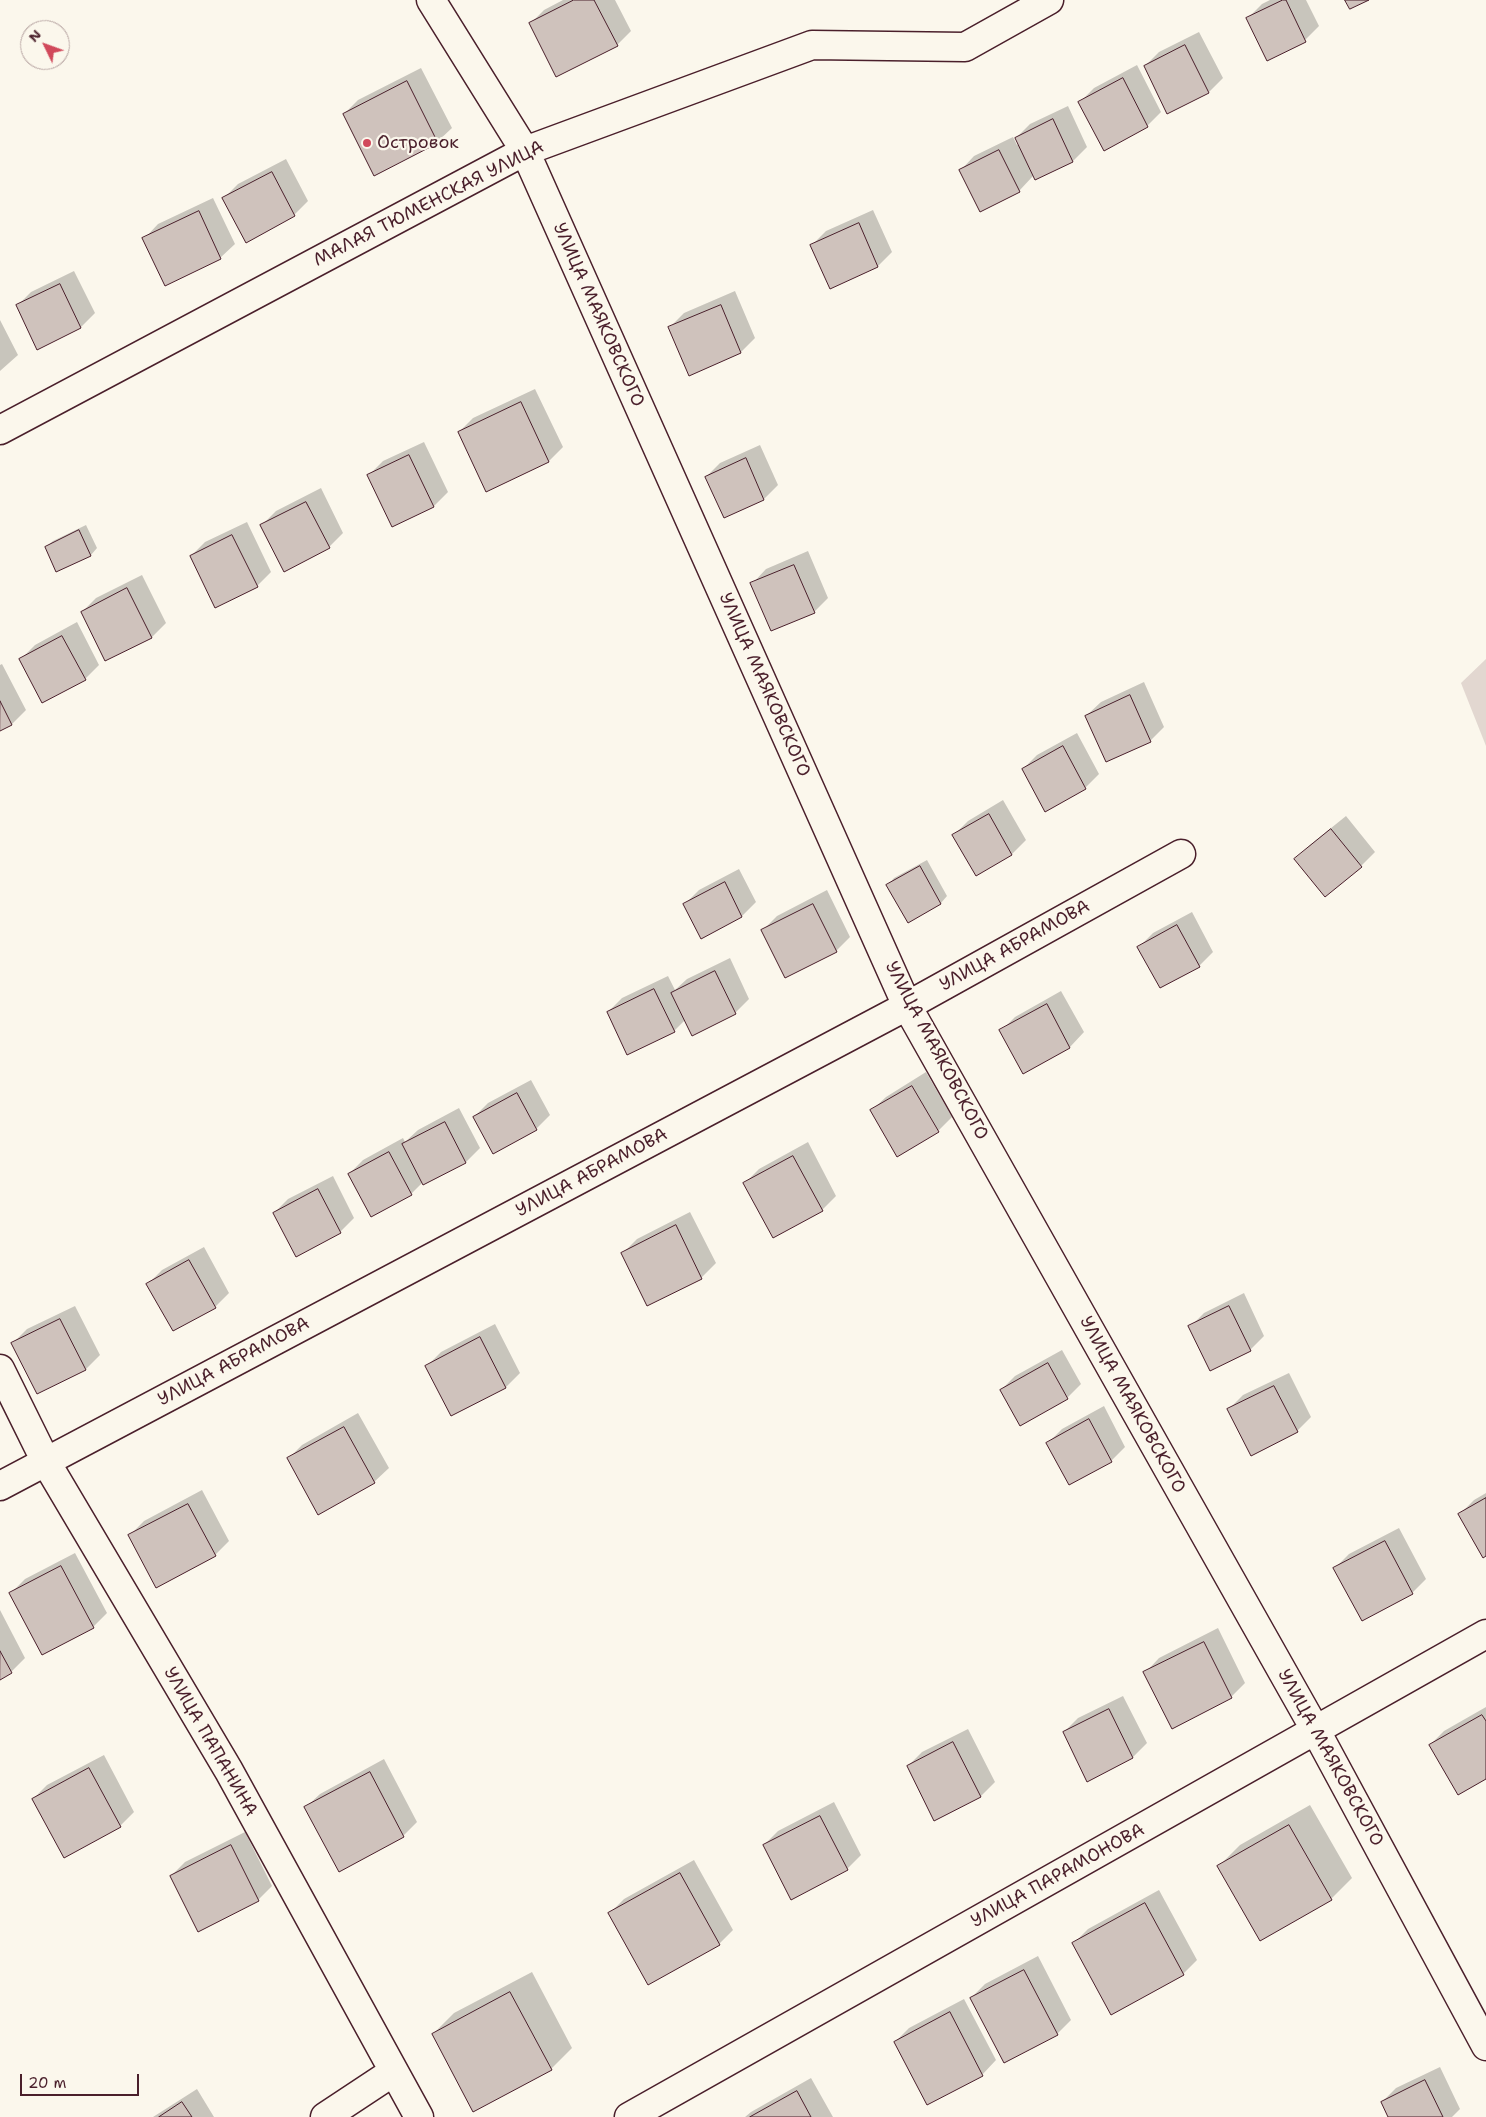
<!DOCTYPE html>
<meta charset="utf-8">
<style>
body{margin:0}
#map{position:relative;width:1486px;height:2117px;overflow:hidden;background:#fbf7ec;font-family:"Shantell Sans",sans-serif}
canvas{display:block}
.north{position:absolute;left:20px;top:20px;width:50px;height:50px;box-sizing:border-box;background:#fbf7ec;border:1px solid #b4a19f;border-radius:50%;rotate:312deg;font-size:14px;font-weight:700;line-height:20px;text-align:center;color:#4a1f2b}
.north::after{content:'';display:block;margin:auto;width:18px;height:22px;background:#d1495b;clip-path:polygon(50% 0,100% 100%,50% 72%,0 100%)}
.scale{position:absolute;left:20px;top:2074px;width:119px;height:22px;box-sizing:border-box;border:2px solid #4a1f2b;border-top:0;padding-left:6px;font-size:15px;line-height:18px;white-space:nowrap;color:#4a1f2b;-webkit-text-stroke:4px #fbf7ec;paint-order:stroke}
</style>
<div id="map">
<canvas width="1486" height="2117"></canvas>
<div class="north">N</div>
<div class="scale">20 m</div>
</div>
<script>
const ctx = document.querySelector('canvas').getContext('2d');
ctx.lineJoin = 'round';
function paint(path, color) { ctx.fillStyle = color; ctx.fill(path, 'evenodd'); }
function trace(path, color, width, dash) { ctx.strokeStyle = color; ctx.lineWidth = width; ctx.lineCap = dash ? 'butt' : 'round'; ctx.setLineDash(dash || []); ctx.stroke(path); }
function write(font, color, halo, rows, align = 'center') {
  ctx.font = font + ' "Shantell Sans",sans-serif'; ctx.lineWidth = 4.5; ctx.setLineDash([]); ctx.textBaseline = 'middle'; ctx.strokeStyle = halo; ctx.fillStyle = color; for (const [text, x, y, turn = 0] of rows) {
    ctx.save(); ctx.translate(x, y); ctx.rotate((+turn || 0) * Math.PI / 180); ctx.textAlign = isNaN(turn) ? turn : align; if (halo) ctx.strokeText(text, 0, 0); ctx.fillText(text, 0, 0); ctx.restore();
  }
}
paint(new Path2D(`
 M1486,659V746L1461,683Z`), '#e2d7d0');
paint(new Path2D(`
 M563,0H615L631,31L617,45L530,24L544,10Z
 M1270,0H1306L1319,26L1305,40L1248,18L1262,4Z
 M1199,32L1223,78L1209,92L1145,66L1159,52Z
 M1137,65L1161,112L1147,126L1080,102L1094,88Z
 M421,68L452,128L437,142L374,174L344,114L358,100Z
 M1068,106L1087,147L1073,161L1034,175L1019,191L960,171L974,156L1013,137L1017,145L1019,144L1016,138L1030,124Z
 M286,159L308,201L294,215L224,198L238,184Z
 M213,198L235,244L220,258L165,284L144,239L158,224Z
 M873,210L892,252L878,266L831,288L812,245L826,231Z
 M74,271L95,313L81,327L37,348L17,306L31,292Z
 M735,291L755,338L741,352L690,374L670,327L684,313Z
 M0,320L18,355L0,371Z
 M535,389L563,447L549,461L487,490L459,432L473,418Z
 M424,442L448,492L434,506L393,526L369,475L383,461Z
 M760,445L778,485L764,499L724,517L706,477L720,463Z
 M321,488L343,533L329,547L262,525L276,511Z
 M247,522L271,572L257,586L191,556L205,542Z
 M86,525L97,548L91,555L57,570L46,547L53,541Z
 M808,551L828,598L814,612L752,584L766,569Z
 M142,575L166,623L152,637L106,660L82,612L96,598Z
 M77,622L99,665L85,679L21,659L35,645Z
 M2,664L26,710L12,724L0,730V665Z
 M1144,682L1164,727L1150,741L1086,716L1101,702Z
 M1077,733L1099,774L1085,788L1045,810L1023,769L1037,755Z
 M1003,800L1026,840L1012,854L976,874L954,835L968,821Z
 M1346,816L1375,852L1361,866L1296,859L1310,845Z
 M927,860L947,896L941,903L908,921L888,885L894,878Z
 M739,869L756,902L742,916L701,937L685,904L699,890Z
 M827,890L850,937L836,951L763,930L777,916Z
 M1192,912L1213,952L1199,966L1139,947L1153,933Z
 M730,958L749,999L735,1013L685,1020L674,1031L608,1012L622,998L668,976L675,990L687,979Z
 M1061,991L1084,1032L1070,1047L1023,1072L1001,1031L1015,1017Z
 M926,1072L952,1117L938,1131L898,1155L871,1111L886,1097Z
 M531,1080L550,1115L536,1129L474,1117L488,1103Z
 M459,1108L480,1148L466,1162L423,1182L411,1194L372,1215L349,1174L363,1160L403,1138L405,1142L418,1130Z
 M808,1142L836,1196L822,1210L745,1183L759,1169Z
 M333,1176L354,1218L340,1232L274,1213L288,1199Z
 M690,1212L716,1263L702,1277L648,1304L623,1253L637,1239Z
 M204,1247L229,1293L215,1307L148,1284L162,1270Z
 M1244,1293L1264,1336L1250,1350L1190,1327L1204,1313Z
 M75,1306L100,1355L86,1369L13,1343L27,1329Z
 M495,1324L520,1373L506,1387L452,1415L427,1366L441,1352Z
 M1062,1350L1081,1384L1067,1398L1001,1390L1015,1376Z
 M1289,1373L1311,1417L1297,1431L1229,1409L1243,1395Z
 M1104,1406L1125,1447L1111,1461L1048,1443L1062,1429Z
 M358,1413L389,1468L374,1482L319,1513L288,1459L302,1445Z
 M202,1490L229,1541L215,1555L130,1535L144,1521Z
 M1486,1493V1555L1460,1514L1474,1500Z
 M1399,1528L1426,1579L1412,1593L1335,1568L1349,1554Z
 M75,1553L107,1613L93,1627L11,1593L25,1579Z
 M0,1610L25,1658L11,1672L0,1678Z
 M1218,1628L1245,1683L1231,1697L1145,1673L1159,1658Z
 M1123,1696L1147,1743L1133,1757L1064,1732L1078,1718Z
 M1486,1707V1778L1430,1745L1444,1731Z
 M968,1729L995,1782L981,1796L935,1819L908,1766L922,1752Z
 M104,1755L134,1812L120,1826L33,1799L47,1785Z
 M384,1759L417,1822L403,1836L305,1808L320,1794Z
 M834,1802L861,1855L847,1869L764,1845L778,1831Z
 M1310,1805L1352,1878L1331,1899L1219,1866L1240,1845Z
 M245,1832L272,1886L258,1900L171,1876L185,1862Z
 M694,1860L733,1930L719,1944L610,1913L624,1899Z
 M1159,1890L1197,1960L1183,1974L1074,1943L1088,1929Z
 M1038,1956L1071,2020L1057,2034L971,1998L985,1984Z
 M532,1972L572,2048L551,2069L474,2110L433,2034L454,2013Z
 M964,1999L996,2060L982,2075L895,2042L909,2028Z
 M1440,2067L1460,2109L1452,2117H1390L1382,2102L1396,2088Z
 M811,2078L833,2117H745L751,2112Z
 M197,2089L214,2117H153Z`), '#0003');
const building = new Path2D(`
 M574,0H594L618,46L556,77L529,23Z
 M1283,0H1286L1306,42L1267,61L1246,18Z
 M1345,0H1369L1350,9Z
 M1185,45L1209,93L1167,114L1144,66Z
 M1123,78L1148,127L1104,151L1078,102Z
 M407,81L438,143L374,176L343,114Z
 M1053,119L1073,162L1035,180L1015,138Z
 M999,150L1020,192L980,212L959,170Z
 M272,172L295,216L246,243L222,198Z
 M199,211L221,259L165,286L142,238Z
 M859,223L878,267L830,289L810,245Z
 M60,284L81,328L37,350L16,305Z
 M721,305L741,353L689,376L668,327Z
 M521,402L549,462L486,492L458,432Z
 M409,455L434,507L392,527L367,475Z
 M746,458L764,500L724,518L705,477Z
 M306,502L330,548L284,572L260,525Z
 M79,530L91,556L56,572L45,547Z
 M232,535L258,587L215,608L190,556Z
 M794,565L815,613L771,631L750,583Z
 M127,588L152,638L105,661L81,612Z
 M62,636L86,680L42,703L19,659Z
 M1130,695L1151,742L1106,762L1085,716Z
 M0,701L12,725L0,731Z
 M1063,746L1086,789L1045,812L1022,769Z
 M989,814L1012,855L976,876L952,835Z
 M1331,829L1362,867L1325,897L1294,859Z
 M920,866L941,904L908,923L886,885Z
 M725,882L742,917L701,939L683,904Z
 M813,904L837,952L785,978L761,930Z
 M1177,925L1200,967L1160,988L1137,947Z
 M715,971L736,1014L692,1036L671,993Z
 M654,989L675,1032L627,1055L607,1012Z
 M1047,1004L1070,1048L1023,1074L999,1030Z
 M912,1086L939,1132L897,1157L870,1110Z
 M517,1093L537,1130L493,1154L473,1117Z
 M445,1122L466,1163L423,1185L402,1144Z
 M389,1152L412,1195L371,1217L348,1174Z
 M793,1156L823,1211L773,1238L743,1183Z
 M318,1189L341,1233L296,1257L273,1213Z
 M676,1225L702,1279L647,1306L621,1253Z
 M189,1260L216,1308L173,1331L146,1284Z
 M1229,1306L1251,1351L1210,1371L1188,1326Z
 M60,1319L86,1370L37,1394L11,1343Z
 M480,1337L506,1388L451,1416L425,1366Z
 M1048,1363L1068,1399L1020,1426L1000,1390Z
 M1274,1386L1298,1432L1251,1456L1227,1409Z
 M1089,1419L1112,1462L1069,1485L1046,1443Z
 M344,1427L375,1483L318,1515L287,1458Z
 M1486,1498V1556L1483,1558L1458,1514Z
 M188,1504L216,1556L156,1588L128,1535Z
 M1385,1541L1413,1594L1362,1621L1333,1568Z
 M61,1566L94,1628L42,1655L9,1593Z
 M1204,1642L1232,1698L1172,1729L1143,1672Z
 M0,1651L12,1673L0,1680Z
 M1109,1709L1133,1758L1087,1782L1063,1732Z
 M1482,1715L1486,1721V1779L1458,1795L1429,1745Z
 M953,1742L981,1797L934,1821L907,1766Z
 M89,1768L121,1827L64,1858L32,1799Z
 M370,1772L404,1837L339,1872L304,1807Z
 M820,1816L848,1870L791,1900L763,1845Z
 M1289,1825L1332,1900L1260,1941L1217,1866Z
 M231,1845L259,1901L198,1932L170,1876Z
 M680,1873L720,1945L648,1985L608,1913Z
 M1145,1903L1184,1975L1111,2015L1072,1943Z
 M1024,1970L1058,2035L1004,2063L970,1998Z
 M510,1992L552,2070L473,2112L432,2034Z
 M950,2012L983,2076L927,2105L894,2042Z
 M1425,2080L1443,2117H1388L1381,2102Z
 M797,2091L811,2117H750Z
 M182,2102L192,2117H159Z`);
paint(building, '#cfc2bc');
trace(building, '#4a1f2b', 1);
const street = new Path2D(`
 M431,0L525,151L907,1006L1316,1731L1486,2046
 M0,430L525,151L812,45L965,47L1049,0
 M0,1369L46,1462L229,1771L419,2117
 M0,1486L907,1006L1181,854
 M325,2117L393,2072
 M629,2117L1486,1634`);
trace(street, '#4a1f2b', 31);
trace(street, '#fbf7ec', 28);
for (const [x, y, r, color] of [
 [367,143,5,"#d1495b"]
]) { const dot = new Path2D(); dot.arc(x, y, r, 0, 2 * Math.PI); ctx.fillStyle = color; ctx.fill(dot); trace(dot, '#fbf7ec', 2); }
write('18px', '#4a1f2b', '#fbf7ec', [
 ["Островок",377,143]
], 'left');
write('18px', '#4a1f2b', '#fbf7ec', [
 ["МАЛАЯ ТЮМЕНСКАЯ УЛИЦА",429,204,-27],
 ["УЛИЦА МАЯКОВСКОГО",598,315,66],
 ["УЛИЦА МАЯКОВСКОГО",764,685,66],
 ["УЛИЦА АБРАМОВА",1015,946,-29],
 ["УЛИЦА МАЯКОВСКОГО",936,1051,62],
 ["УЛИЦА АБРАМОВА",592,1173,-28],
 ["УЛИЦА АБРАМОВА",234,1362,-28],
 ["УЛИЦА МАЯКОВСКОГО",1132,1405,61],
 ["УЛИЦА ПАПАНИНА",210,1742,60],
 ["УЛИЦА МАЯКОВСКОГО",1330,1758,61],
 ["УЛИЦА ПАРАМОНОВА",1058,1876,-29]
]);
</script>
